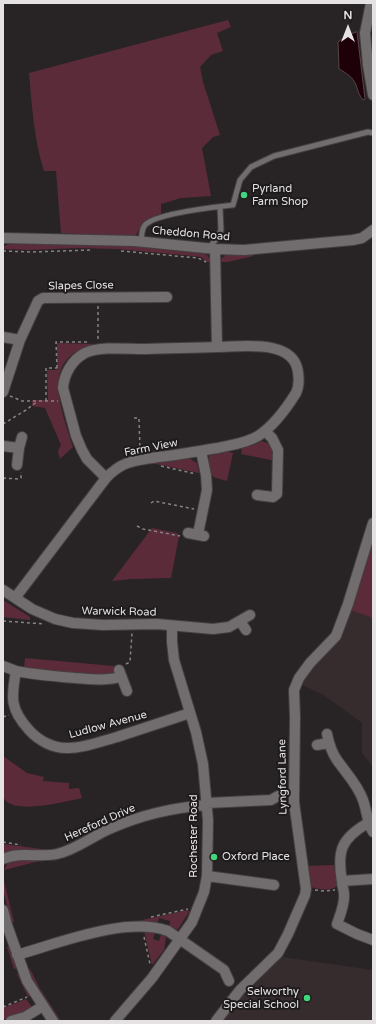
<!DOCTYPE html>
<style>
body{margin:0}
#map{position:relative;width:376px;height:1024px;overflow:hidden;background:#282425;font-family:"Varela Round",sans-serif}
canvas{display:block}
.frame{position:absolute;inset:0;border:4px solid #e5e2e3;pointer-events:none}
.north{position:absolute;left:328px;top:8px;width:40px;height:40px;-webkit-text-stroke:3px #1e1b1c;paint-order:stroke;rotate:0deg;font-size:11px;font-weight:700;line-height:16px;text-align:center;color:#e5e2e3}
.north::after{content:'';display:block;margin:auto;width:14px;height:18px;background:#e5e2e3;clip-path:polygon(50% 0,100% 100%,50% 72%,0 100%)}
</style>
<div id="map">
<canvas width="376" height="1024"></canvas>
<div class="frame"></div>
<div class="north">N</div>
</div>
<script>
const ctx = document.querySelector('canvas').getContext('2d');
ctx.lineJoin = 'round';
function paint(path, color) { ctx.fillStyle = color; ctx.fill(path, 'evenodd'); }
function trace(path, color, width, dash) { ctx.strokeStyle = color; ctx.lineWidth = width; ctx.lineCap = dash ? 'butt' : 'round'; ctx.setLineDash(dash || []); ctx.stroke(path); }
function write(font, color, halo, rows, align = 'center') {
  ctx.font = font + ' "Varela Round",sans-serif'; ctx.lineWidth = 4; ctx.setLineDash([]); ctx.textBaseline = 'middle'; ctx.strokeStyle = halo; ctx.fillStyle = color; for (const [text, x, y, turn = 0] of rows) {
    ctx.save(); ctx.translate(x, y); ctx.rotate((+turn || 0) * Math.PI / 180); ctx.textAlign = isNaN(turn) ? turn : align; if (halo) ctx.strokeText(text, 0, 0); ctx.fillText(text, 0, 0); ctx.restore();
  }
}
paint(new Path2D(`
 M350,610L373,618V767L362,753V723L325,696L301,684L314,667L339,640Z
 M282,957L373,970V1021H222L231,1008L250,988Z`), '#362c2e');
paint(new Path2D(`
 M228,20L231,27L217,33L223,51L211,55L200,67L203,82L220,135L213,137L202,148L211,196L181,198L161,204V214L143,222L135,237L61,233L56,171H44C34,140 32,106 29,73Z
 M15,242H103L201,252L207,255L211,262H207L201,257L183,255L117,249L77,248L30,250L3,249L4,246Z
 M227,254H253V256L228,262H220L222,258Z
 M57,343L97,344C38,357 61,407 73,447L60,459L58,451L61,445L45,408L32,406V400H48L47,370H57Z
 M261,441C272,443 273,449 275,459L271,460L241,454L242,447L256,444Z
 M221,450L233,453L227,481L213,477C210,469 207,462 210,452Z
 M187,457L197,463L199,473L151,463Z
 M152,528L177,533L179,536L171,578L131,579L112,581Z
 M373,540V618L350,610Z
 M3,600L30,617V620L3,617Z
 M25,658L114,666L116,667V675L113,677L24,669Z
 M3,756L27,773L44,777L43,781L69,783V789L79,788L82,798C67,801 9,817 3,796C1,789 3,764 3,756Z
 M3,844L49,850V852L3,855Z
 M19,859H47L4,870L9,861Z
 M334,865L337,886C329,892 319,889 310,887L306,866Z
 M3,881H4L14,922L11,923L3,889Z
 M188,910L189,912L178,929L175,930L169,928L170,921L159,918L157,924L142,923V920Z
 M144,931L155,932L153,939L159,941L161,934L166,937L164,950L152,965Z
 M10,946L17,968L14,969L7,947Z
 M30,969L39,987L61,1021H58L33,983L27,970Z
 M19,973L26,989L31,995L28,997L17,974Z
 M26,999L32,1007C26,1015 13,1018 3,1019V1008Z`), '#5c2b39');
const water = new Path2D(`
 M357,32L365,99L363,100C359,95 358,91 356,85C353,77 346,73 339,69L338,42L346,36Z`);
paint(water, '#1e0009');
trace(water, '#5a444a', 1);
const service = new Path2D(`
 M141,242C142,236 141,228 146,224C159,213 215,207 233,205L240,180L251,167L274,156L368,132L373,133
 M208,249L218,237L221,230L220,207`);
const minor = new Path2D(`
 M371,3L365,33L368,65L373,95
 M3,238L135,241L215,249L244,250L353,240L362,238L373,230
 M215,249L217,347C193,348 170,348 146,349C128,349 101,346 85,353C72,360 64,374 63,388L76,436L82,450L87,459L106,478C123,460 135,461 158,457C178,455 198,451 218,448C231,445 247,443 258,436C274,426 286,409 296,393C299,387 299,379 298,372C294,338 240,347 217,347
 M3,337L20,340
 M3,392L20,340L38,301L43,298L167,297
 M3,446L19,448
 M17,465L19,448L22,437
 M257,495L273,497L277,494L278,450L272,438L265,431
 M188,533L204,536
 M198,534L207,490L206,475L201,451
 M3,590L32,609L55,619L73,623L103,625L157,624L213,629L229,627L250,615
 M15,598L106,478
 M240,621L246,630
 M3,666L16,671
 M119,670L127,691
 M121,677C106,681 91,679 75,678C55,676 35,675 16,671C11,698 10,709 29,730C39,741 54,749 69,748C85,748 102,741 117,737C142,729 166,721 190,713
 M327,734C329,744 332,753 337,760C346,773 358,785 363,800C367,811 367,822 373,832
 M317,745L329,743
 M207,803L271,800L278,796
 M368,823C340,839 337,852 342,882C342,886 344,890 344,894C345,904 340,915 337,924L357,934L373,940
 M3,859C20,851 40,858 57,854C75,850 90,838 107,830C141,815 170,808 207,805
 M207,876L274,885
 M342,881L373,879
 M3,910L7,925L27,981L53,1021
 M17,955C59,943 127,916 168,931L224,970L229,981
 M11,1021L25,1017L43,1006
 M115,1021L152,978L192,922L204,892L207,876L208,820L203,764L196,732L174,660L172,642V626
 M216,1021L240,990L278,953L288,934L305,895L306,889L294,802L295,717L294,690L299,678L310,663L336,636L348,604L373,523`);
trace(service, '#444041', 7);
trace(minor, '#444041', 12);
trace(new Path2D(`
 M3,251L32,252L91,250
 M121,251L198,258L206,262
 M98,306V340
 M57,368L56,342H90
 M10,396L22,401H58
 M46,401V368H57
 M134,418H139L140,450
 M3,424L26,410L38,401
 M161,466L196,474
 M3,478L18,479L21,478V472
 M151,503L154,501L194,509
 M137,526L143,529L180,536
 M3,621L45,624
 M126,664L130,662L132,633
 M3,717L9,715
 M3,842L21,845
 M315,890L324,891L335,890
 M151,917L188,909
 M144,937L150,964
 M3,1007L27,997`), '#868384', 1.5, [3, 3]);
trace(service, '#716c6d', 5);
trace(minor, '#716c6d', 10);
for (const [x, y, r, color] of [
 [244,195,4,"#40d77c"],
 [214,857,4,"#40d77c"],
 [307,998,4,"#40d77c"]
]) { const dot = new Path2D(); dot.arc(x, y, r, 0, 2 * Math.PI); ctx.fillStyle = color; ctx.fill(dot); trace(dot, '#1e1b1c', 1.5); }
write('11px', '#e5e2e3', '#1e1b1c', [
 ["Pyrland",252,189],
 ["Farm Shop",252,202],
 ["Oxford Place",222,857],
 ["Selworthy",299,992,"right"],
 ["Special School",299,1005,"right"]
], 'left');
write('11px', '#e5e2e3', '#1e1b1c', [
 ["Cheddon Road",191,234,5],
 ["Slapes Close",81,286,-1],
 ["Farm View",151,448,-11],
 ["Warwick Road",119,612,1],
 ["Ludlow Avenue",108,725,-15],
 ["Lyngford Lane",283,777,-91],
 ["Hereford Drive",100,823,-24],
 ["Rochester Road",194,836,-90]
]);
</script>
